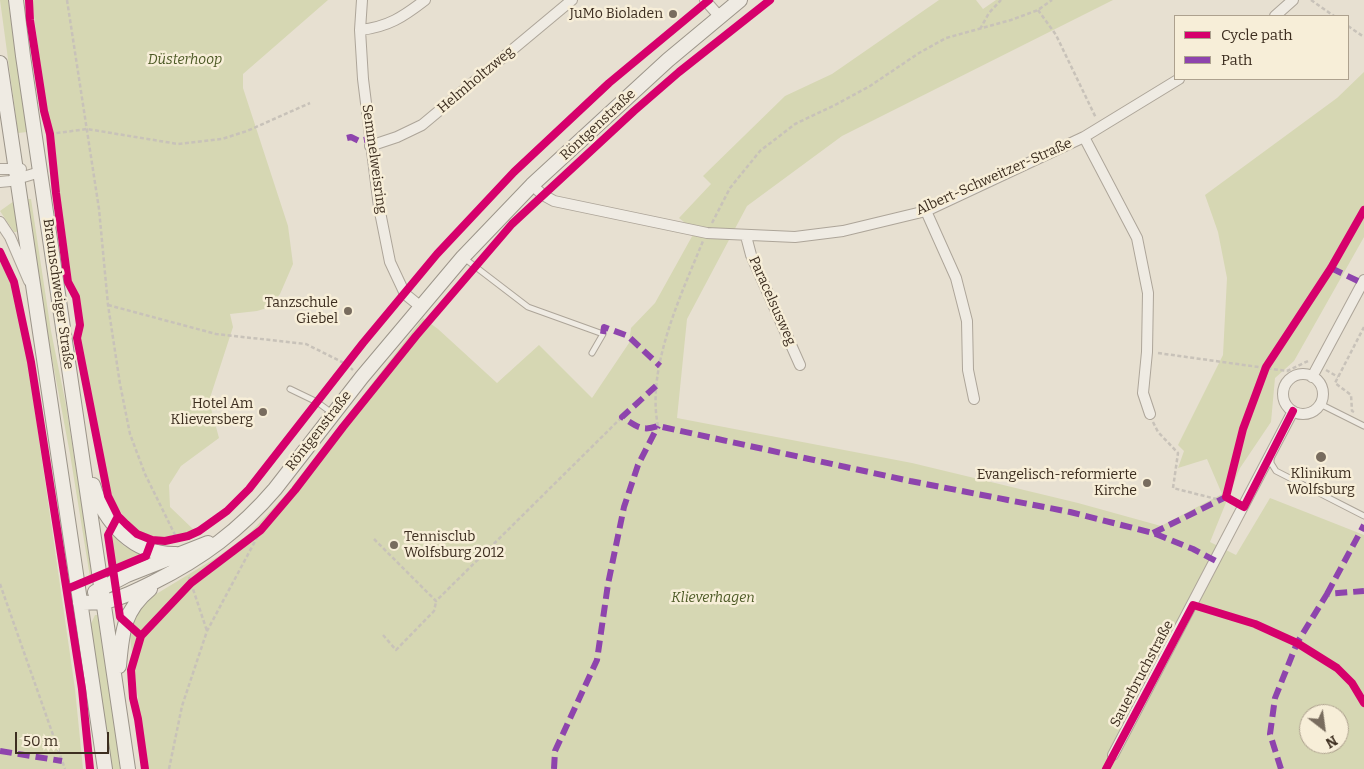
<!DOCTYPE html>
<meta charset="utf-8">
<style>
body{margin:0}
#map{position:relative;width:1364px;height:769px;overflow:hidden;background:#e7e0d1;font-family:Bitter,serif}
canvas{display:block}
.legend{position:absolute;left:1174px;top:15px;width:175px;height:65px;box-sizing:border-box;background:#f7eed8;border:1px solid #ada18e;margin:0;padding:6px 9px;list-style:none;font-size:15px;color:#3d2e20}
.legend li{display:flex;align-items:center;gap:10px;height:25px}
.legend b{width:25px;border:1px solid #ada18e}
.north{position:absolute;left:1299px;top:704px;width:50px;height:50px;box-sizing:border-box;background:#f7eed8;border:1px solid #ada18e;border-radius:50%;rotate:150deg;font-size:14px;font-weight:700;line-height:20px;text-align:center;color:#3d2e20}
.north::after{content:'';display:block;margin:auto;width:18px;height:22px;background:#786c5e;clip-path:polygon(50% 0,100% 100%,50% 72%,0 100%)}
.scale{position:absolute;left:15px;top:732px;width:94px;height:22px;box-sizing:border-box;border:2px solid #3d2e20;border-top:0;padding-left:6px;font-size:15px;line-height:18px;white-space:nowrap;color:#3d2e20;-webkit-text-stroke:4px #f7eed8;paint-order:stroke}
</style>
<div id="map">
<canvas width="1364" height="769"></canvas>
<ul class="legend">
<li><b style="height:6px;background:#d6006c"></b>Cycle path</li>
<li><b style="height:6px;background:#8e44ad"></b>Path</li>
</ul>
<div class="north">N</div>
<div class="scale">50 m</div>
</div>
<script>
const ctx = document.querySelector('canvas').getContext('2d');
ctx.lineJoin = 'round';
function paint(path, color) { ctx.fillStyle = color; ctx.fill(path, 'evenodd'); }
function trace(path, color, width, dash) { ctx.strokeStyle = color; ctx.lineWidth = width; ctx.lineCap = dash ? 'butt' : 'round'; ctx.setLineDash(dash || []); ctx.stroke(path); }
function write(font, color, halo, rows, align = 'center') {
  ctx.font = font + ' Bitter,serif'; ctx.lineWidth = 5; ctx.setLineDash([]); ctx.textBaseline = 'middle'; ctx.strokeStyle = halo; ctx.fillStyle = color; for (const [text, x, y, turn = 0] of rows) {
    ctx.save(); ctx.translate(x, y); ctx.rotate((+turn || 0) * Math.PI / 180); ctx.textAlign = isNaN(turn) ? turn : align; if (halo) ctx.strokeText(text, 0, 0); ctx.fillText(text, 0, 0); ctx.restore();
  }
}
paint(new Path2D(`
 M0,0H8L27,132L18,133Z
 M32,0H328L243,74V88L288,226L293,264L280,294L270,307L257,311L230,314L233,327L209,401L219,438L181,466L169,485L170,507L194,530C187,533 180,536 172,538C141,545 122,518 111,494L80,338L83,326L79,295L72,281L59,192L54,138L46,109Z
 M939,0H976L983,9L996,0H1113L842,136L747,206L687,319L677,418L912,463L1078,503L1161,526L1222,494L1207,459L1178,468L1184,451L1178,445L1223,355L1227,278L1218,232L1205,195L1337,98L1364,72V237L1294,361L1275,378L1271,422L1240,468L1210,542L1236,555L1270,498L1364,535V769H147L129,629L137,613L148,599L219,556L250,533L287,493L423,318L438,329L497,383L539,345L592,398L629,343L631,328L655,303L695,231L679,218L711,184L703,176L785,96L832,74ZM1309,714H1339V744H1309Z
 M28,199H31L51,331L66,405L93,576L90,577L70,454L47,332Z
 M14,201L18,231L16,232H14L0,211Z
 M0,261L11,283L28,363L75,689L83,769H0Z
 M111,533L124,546L143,555L115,566L110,541Z
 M95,615H98L108,674L120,769H112L90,626Z`), '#d6d7b3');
const lane = new Path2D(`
 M464,258L528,307L603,334L592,353
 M290,389L317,402L332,413
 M1320,404L1364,426
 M1271,457V463L1276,471L1364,516
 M1106,769L1113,755`);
const street = new Path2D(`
 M362,0L360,30L363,79L379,207L390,262L405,294L421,307
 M705,0L719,16
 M1275,16L1293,0
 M360,30C388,27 403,17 425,0
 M1084,137L1137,238L1148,293L1147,352L1143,393L1150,414
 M370,146L397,137L422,125L572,0
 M0,169H21
 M0,182L10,181L40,172
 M532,185L543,195L554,201L707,233L795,237L843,231L926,211L1084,137L1179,79
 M926,211L956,278L967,321L968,370L974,399
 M0,222L10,237L29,281
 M746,236L751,255L800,365
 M1283 394a20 20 0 1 1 40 0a20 20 0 1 1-40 0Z
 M1312,377L1364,280
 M1113,755L1293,411`);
const secondary = new Path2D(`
 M16,0L23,56L128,769
 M0,63L105,769
 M93,485C104,522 133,555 176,554
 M95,592L127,575L208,543
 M80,603C88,602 96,603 103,602C120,599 138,590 154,582C202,558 240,530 275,489L362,377L463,257L532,185L668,60L740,0
 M119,666C122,633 123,611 150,589`);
trace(lane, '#ada599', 7);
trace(street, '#ada599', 12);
trace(secondary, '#9c958a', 16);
trace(new Path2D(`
 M67,0L99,209L108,305L120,384L130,434L145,474L178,541
 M1311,0L1334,16
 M1038,10L1056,35L1096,118
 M1348,26L1364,37
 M980,29L989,13L1001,0
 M50,134L87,129L178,144L222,139L247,131L310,103
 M712,223L730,188L760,151L795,124L835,105L870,86L919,53L946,38L1011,20L1038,10L1052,0
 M108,305L216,334L306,344L346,364L353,370
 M1158,353L1287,371L1308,361
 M1326,370L1338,377
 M1354,412L1352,411L1351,395L1335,383L1364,327
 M1153,422L1158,432L1178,453L1173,488L1220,500
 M658,426C646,368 681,295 703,241
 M1234,501L1226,497L1243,429L1266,367L1331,268L1364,210
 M374,539L436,601L622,417
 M189,577L207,631
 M0,584L65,769
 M383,635L396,650L434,611L436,602
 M169,769L182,706L207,631L261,530`), '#c8c2b9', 2.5, [4, 2.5]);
trace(lane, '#efebe3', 5);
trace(street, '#efebe3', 10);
trace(secondary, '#efebe3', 14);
trace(new Path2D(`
 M347,138L351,137L359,141L369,139
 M1331,268L1362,283
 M603,334L604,327L628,336L660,366
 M656,386L622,417C636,426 642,432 658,426L910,481L1070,512L1153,533L1193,549L1216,561
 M1153,533L1226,497
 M1327,594L1364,525
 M0,751L62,761
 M554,769L555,751L597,660L608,584L624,507L638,465L658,426
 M1281,769L1270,734L1275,698L1297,643L1327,594L1364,591`), '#8e44ad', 6, [12, 6]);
trace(new Path2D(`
 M29,0L30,20L44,111L50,134L56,193L68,282L76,297L80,325L77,338L108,496L118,516L126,524L137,534L152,540L165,541L188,536L199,531L227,511L249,489L363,343L437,254L514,172L609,83L709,0
 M0,252L14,282L31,362L82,689L90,769
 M1293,411L1244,507L1226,497L1243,429L1266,367L1331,268L1364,210
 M118,516L108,535L120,617L141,636
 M67,589L146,556L152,540
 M145,769L138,719L133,698L131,670L141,636L191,583L261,530L295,490L343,427L416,336L512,224L634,111L679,72L770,0
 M1106,769L1193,605L1255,624L1297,643L1337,668L1352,683L1364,703`), '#d6006c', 8);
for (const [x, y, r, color] of [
 [673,14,5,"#786c5e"],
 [348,311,5,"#786c5e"],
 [263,412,5,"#786c5e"],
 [1321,457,6,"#786c5e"],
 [1147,483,5,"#786c5e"],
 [394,545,5,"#786c5e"]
]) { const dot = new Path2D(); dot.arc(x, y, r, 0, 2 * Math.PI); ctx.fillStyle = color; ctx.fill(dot); trace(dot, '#f7eed8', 2); }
write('14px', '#3d2e20', '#f7eed8', [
 ["JuMo Bioladen",663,14],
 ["Tanzschule",338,303],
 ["Giebel",338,319],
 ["Hotel Am",253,404],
 ["Klieversberg",253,420],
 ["Klinikum",1321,474,"center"],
 ["Wolfsburg",1321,490,"center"],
 ["Evangelisch-reformierte",1137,475],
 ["Kirche",1137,491],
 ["Tennisclub",404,537,"left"],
 ["Wolfsburg 2012",404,553,"left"]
], 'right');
write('italic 14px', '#4d5a26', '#f7eed8', [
 ["Düsterhoop",185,60],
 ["Klieverhagen",713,598]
]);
write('14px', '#3d2e20', '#f7eed8', [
 ["Helmholtzweg",476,80,-40],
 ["Röntgenstraße",598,125,-43],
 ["Semmelweisring",374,159,82],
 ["Albert-Schweitzer-Straße",994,177,-24],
 ["Braunschweiger Straße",58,294,82],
 ["Paracelsusweg",772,301,66],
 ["Röntgenstraße",319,431,-52],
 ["Sauerbruchstraße",1142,674,-62]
]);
</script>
